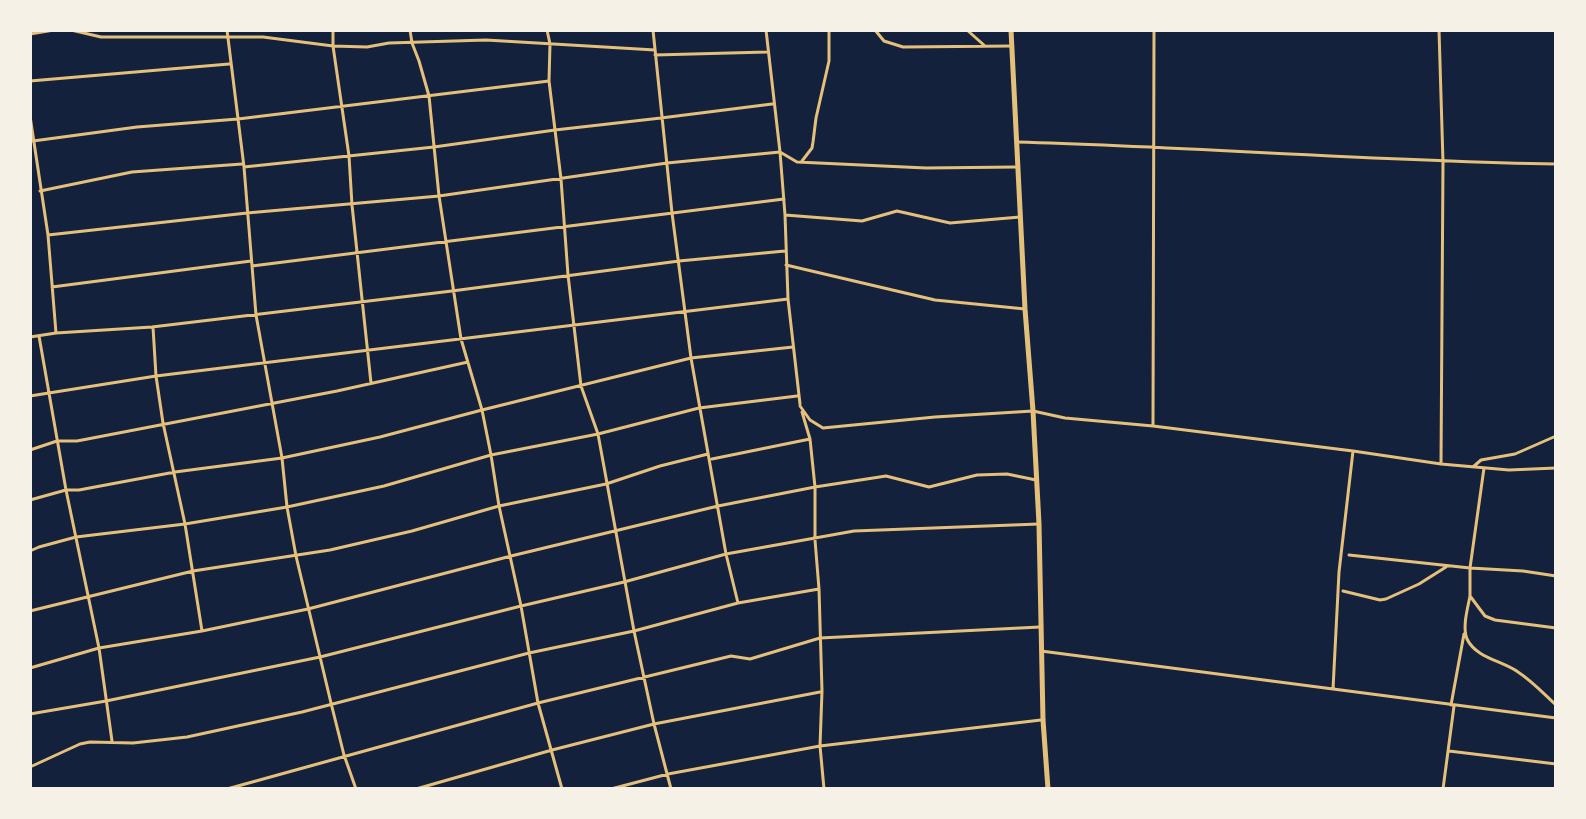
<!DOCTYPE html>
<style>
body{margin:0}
#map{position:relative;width:1586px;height:819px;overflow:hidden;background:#14213d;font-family:Inter,sans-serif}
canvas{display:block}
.frame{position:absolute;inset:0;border:32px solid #f6f1e7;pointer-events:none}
</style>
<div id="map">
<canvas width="1586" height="819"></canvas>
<div class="frame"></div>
</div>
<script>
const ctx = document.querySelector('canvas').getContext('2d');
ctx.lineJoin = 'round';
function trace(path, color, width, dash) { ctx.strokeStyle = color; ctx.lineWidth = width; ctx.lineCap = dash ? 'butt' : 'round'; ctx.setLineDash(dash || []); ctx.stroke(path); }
trace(new Path2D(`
 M62,30H71L101,37H263L333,46L367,47L389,43L486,40L655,50
 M227,30L244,167L256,315L282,458L287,507L296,556L331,703L344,755L356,789
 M333,30V46L349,156L352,205L371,383
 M410,30L412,43L419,61L429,96L439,196L461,339L482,410L491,455L499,506L521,606L538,703L562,789
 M547,30L550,44L549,81L561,179L568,275L581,386L598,434L634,631L654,724L671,789
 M653,30L672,213L691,358L726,554L738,603
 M766,30L780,152L785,215L788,299L800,404
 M875,30L884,41L903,47L1012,46
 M967,30L985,46
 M1439,30L1443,162L1441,464
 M30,34L54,30
 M655,55L767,52
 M30,81L229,64
 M30,116L48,235L56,333
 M33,141L137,127L238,119L549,81
 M1017,142C1197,147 1376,161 1556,164
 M802,161L812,148L813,142L816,118L829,61V30
 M244,167L434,147L555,130L661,118L772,104
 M40,191L132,172L242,164
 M785,215L862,221L897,211L950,223L1020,217
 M48,235L247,213L439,196L667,163L780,152L797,162L926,168L1016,167
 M786,265L935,300L1025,309
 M252,266L784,199
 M52,287L251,261
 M153,327L156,376L163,423L185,524L202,631
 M39,336L66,490L99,648L112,741
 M30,337L56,333L152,327L452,291L679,261L785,251
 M30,396L156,376L788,299
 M800,406L810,420L823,428L935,417L1033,411L1065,418L1153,426L1353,451L1441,464L1509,470L1556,468
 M802,412L810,439L815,487V540L819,589L822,691L820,746L824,789
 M1153,426L1154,30
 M30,450L57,441H77L337,391L468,362
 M712,459L810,439
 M1473,467L1481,460L1515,454L1556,436
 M1484,468L1470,568V596L1485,616L1495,620L1556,628
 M30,500L66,490H79L175,472L282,458L380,437L482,410L691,358L793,347
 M30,551L39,547L76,537L185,524L287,507L384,486L491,455L598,434L699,408L797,396
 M1349,555L1470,568L1523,571L1556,576
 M1343,591L1380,600L1386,599L1419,584L1446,567
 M1470,596C1468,607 1462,627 1467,639C1476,658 1503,661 1518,672C1532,681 1544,694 1556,705
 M30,611L193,571L330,550L412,531L499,506L606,484L660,466L708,454
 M1041,651L1556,718
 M30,668L99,648L202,631L308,609L511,556L718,506L815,487L886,476L929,487L977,475L1007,474L1036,480
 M1333,689L1339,572L1353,451
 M1451,705L1464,634
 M30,714L106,701L320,657L521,606L624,582L726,554L854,531L1039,524
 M1449,751L1556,764
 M30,767L80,744L90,742L133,743L187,737L302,712L529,653L634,631L738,603L819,589
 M227,789L538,703L731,656L750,659L820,638L1040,627
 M416,789L552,750L654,724L820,692
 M611,789L668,774L820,746L1041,720
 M1443,789L1454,706`), '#e5c07b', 3);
trace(new Path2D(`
 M1011,30L1025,309L1033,411L1039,524L1043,720L1048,789`), '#e5c07b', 5);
</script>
